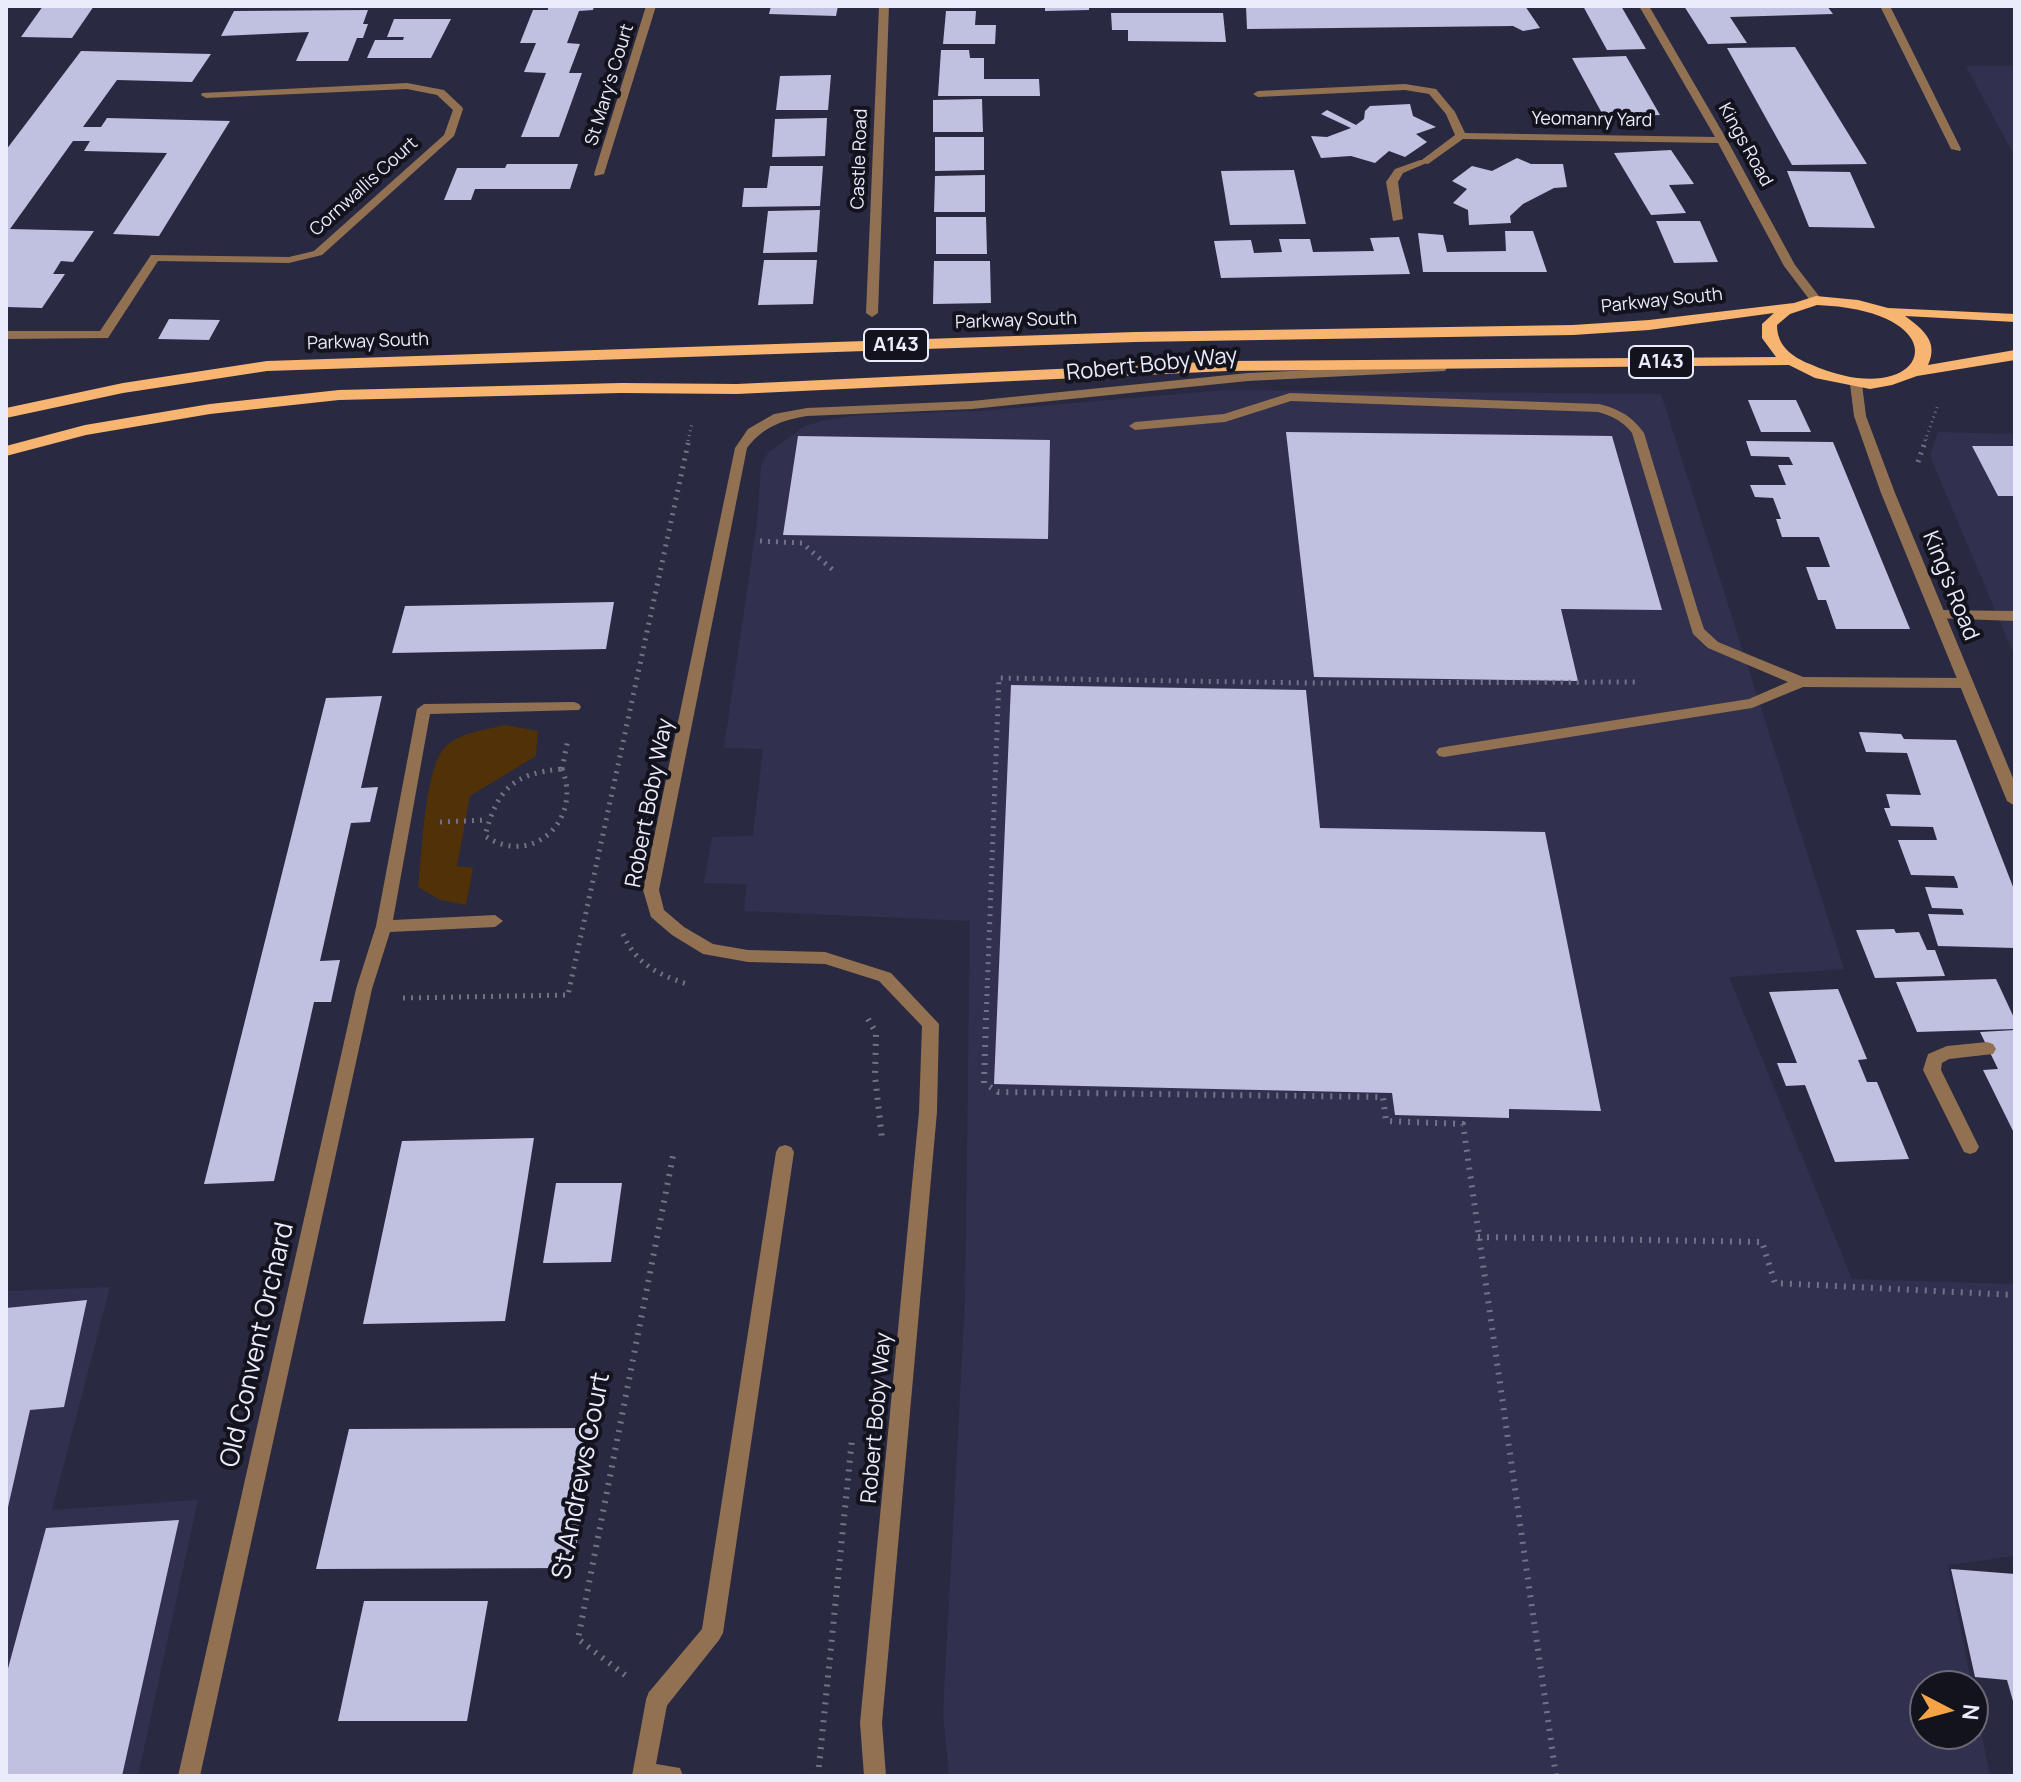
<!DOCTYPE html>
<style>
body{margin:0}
#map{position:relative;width:2021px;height:1782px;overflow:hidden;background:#292941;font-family:Manrope,sans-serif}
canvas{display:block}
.frame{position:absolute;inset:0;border:8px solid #eaebfb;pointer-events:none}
.north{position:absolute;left:1909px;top:1670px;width:80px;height:80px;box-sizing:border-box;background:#13131e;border:2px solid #696976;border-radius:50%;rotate:96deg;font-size:22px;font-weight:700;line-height:32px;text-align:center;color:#eaebfb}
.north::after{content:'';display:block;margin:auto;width:28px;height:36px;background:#f5a345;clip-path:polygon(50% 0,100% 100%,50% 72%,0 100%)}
</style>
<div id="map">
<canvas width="2021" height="1782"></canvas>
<div class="frame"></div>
<div class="north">N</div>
</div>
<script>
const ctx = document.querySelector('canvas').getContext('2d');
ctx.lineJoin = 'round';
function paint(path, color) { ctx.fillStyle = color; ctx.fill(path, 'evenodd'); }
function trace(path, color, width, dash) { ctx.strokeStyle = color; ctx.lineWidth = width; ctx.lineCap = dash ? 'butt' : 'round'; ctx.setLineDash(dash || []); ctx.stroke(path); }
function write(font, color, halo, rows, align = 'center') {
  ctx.font = font + ' Manrope,sans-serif'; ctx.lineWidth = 8; ctx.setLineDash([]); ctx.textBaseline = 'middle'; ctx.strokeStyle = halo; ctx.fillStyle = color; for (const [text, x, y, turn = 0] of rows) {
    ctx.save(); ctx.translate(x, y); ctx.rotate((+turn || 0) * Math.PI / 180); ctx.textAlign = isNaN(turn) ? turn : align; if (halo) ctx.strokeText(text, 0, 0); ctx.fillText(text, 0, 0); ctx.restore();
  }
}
paint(new Path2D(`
 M1966,66H2015V157Z
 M1224,390L1661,394L1844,969L1729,977L1852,1279L2015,1284V1343L2012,1346L2015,1355V1556L1948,1565L1972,1686H1925V1734H1973V1691L1990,1776H949L943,1714L965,1302L970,921L744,911L747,884L704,883L712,837L753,836L763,749L724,748L757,522L761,466L768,453L805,426L825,420L859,415L980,411Z
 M1938,432L2015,434V657L1930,456Z
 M110,1287L52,1510L198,1500L138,1776H6V1291Z`), '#31314f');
paint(new Path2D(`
 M505,725L538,731L536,756L470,796L457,866L473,868L466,905L440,900L418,887C422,854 424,777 442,751C454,733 485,730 505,725Z`), '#513108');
paint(new Path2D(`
 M43,6H94L72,38L21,37Z
 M548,6H594L593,10L579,11L567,43L580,44L569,73H582L559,137H521L546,73L524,72L536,43H520L533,10H548Z
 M771,6H838L836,16L769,14Z
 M1045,6H1089V10L1045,11Z
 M1246,6H1525L1540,28L1523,31L1513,26L1247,29Z
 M1583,6H1621L1646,49L1607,50Z
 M1684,6H1827L1833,14L1730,17L1747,43L1708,44Z
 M368,10L363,24H368L363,38H357L348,61H296L309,32L221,36L234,11Z
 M946,11H976L975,25H996L995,44H943Z
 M1111,13H1223L1226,42L1128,41V30H1112Z
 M394,19H451L431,58H367L375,40H403L404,37H387Z
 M1795,47L1867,164L1792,165L1727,48Z
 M941,50H969L970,58H984V79H1039L1040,96H938Z
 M81,51L211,54L192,82L117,80L83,127H101L107,118L230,121L159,236L113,234L167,153L84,151L90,141H73L10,229L94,231L73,262L61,261L53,274H65L42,308L6,307V150Z
 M1626,56L1660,115L1604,117L1572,58Z
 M831,75L828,110H776L780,76Z
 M982,99L983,132H933V100Z
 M1410,104L1413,116L1436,127L1416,134L1427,142L1405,157L1389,151L1375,163L1351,156L1321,158L1311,136L1327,137L1351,128L1321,114L1327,110L1356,125L1364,119L1365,111L1370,106Z
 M827,118L825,156L772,157L775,119Z
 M935,137H984V170L935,171Z
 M1671,150L1694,184L1669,185L1686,213L1651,215L1614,153Z
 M1517,158L1531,164H1563L1567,187L1554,188L1523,204L1510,216L1511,223L1469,225L1468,210L1453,203L1467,189L1452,181L1472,166L1492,171Z
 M507,164H578L570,189H475L471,200H444L457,168H505Z
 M770,166H823L820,206L742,207L744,188H767Z
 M1294,170L1306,224L1230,225L1221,171Z
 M1787,171L1850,172L1875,228L1809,227Z
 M985,175V212H934L935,176Z
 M820,210L817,252L763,253L768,211Z
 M936,217H986L987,254H936Z
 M1656,221H1700L1718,262L1674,263Z
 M1505,231H1533L1547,272H1423L1418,233L1443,235L1447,252L1506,251Z
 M1399,237L1410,274L1221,278L1214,241L1251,240L1254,253L1282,252L1279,239H1310L1313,252L1374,251L1370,238Z
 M764,260H817L813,304L758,305Z
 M934,261H990L991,303L933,304Z
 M169,319L220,320L209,340L158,339Z
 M1748,400H1796L1811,432H1761Z
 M1286,432L1612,436L1662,610L1561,609L1578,681L1314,677Z
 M798,436L1050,440L1048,539L783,535Z
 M1746,441L1833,442L1910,629H1836L1826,600H1818L1806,567H1830L1819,537H1782L1776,519H1781L1773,498L1755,497L1750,485H1786L1778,465H1793L1789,457L1751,456Z
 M1972,446H2015V496H1998Z
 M614,602L606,649L392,653L405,606Z
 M1011,685L1306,690L1320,828L1545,832L1601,1111L1509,1109V1118L1395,1115L1392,1093L994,1084Z
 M382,696L361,788L378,787L370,822L351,823L320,961L340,960L331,1002H314L274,1181L204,1184L326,698Z
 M1859,732L1901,734L1904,739L1956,740L2015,892V948L1938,946L1928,914L1964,915L1962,909L1932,908L1925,887L1958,888L1957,883L1954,876L1911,875L1898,840H1937L1933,827L1891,826L1884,808H1890L1886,794L1921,795L1907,753L1866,752Z
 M1894,929L1896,933L1919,932L1927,950H1935L1945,976L1875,978L1856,930Z
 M1996,979L2015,1020V1029L1917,1032L1896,982Z
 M1838,989L1867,1059L1858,1060L1867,1082H1877L1909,1159L1835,1162L1805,1085L1786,1086L1777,1063H1797L1769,992Z
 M2015,1030V1135L1983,1070L1998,1069L1980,1032Z
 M534,1138L505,1321L363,1324L402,1141Z
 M556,1183H622L611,1262L543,1263Z
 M87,1300L64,1407L30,1410L6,1516V1308Z
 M594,1428L573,1568L316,1569L349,1429Z
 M179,1520L122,1776H6V1676L46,1528Z
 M1951,1569L2015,1574V1708L2007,1680L1975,1677Z
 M364,1601H488L467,1721H338Z`), '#c0c1e1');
trace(new Path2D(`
 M688,441L692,423
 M1925,441L1938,405`), '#727287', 3, [1, 4]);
trace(new Path2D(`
 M1918,462L1926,439
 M760,541L802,543L834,571
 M562,769C583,820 532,868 485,836C497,789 514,773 562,769Z
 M562,769L568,739
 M440,822L488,820
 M623,934C636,964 657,974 687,984
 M403,998L568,995L689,439
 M986,1020L999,678L1307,683L1636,682`), '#727287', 5, [2, 6]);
trace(new Path2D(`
 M986,1018L984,1083L998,1092L1383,1097L1386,1121L1463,1124L1556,1776
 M868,1019L876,1033L875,1076L882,1138
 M1478,1237L1762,1242L1775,1283L2015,1295
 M625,1675L578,1639L674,1151
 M818,1776L852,1439`), '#727287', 6, [2, 7]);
paint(new Path2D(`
 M1880,6H1890L1961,149L1960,151L1951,149Z
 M407,83L444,90L462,107L463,109L454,136L322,255L289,263L158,261L108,338L6,339V331H100L151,255L289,257L314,251L444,135L453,110L437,95L407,89L206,98L201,95L202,93Z
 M1405,84L1436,89L1455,112L1446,114L1429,94L1405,90L1258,97L1253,94L1258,91Z
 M1420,160L1429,162L1403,173L1398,182L1403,219L1393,221L1386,182L1395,169Z
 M1290,393L1599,404C1619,409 1632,416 1644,433L1698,611L1704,629L1718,642L1803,677L1966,678L1973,683L1966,688L1803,687L1752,708L1444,757L1439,756L1436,752L1439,748L1444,747L1749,699L1788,682L1708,648L1693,634L1632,433C1623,421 1612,416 1598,412L1291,401L1225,422L1135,430L1129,426L1135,422L1224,414Z
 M1938,610L2015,611V621L1933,618L1931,615Z
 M1987,1042L1993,1044L1996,1049L1993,1054L1949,1059L1942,1063L1941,1070L1979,1147L1976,1152L1970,1154L1964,1152L1923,1070L1928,1054L1947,1046Z
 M785,1145L791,1147L794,1152L723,1633L719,1640L665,1708L657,1711L649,1708L646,1700L649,1692L702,1629L776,1152L779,1147Z`), '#917151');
paint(new Path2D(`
 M646,6H656L604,174L595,176L594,174Z
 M879,6H889L878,313L872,317L866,313Z
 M1639,6H1649L1727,140L1795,265L1822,300L1820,303H1812L1784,266L1718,143L1463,139L1428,164L1419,162L1455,135L1445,112L1450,109L1455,112L1465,133L1715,137Z
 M1441,364L1447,368L1445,371L1248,381L972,409L807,416C782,420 763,427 747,448L659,890L664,910L684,927L713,944L748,950L825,952L891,973L939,1024L937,1112L882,1723L886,1776H864L860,1723L919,1112L922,1026L879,981L825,964L748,962L703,954L672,935L651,917L643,890L735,448L748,429L774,414L807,408L972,401L1248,373Z
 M1856,380L1862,384L1866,416L1895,493L2015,783V806L2007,801L1881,493L1854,416L1850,384Z
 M574,702L579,704L581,707L579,710L430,714L393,920L495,915L503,921L495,927L390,932L372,989L200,1776H178L356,989L376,926L417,709L424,704Z
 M657,1689L665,1692L668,1700L656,1764L680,1768L683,1776H632L646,1700L649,1692Z`), '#917151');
paint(new Path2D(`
 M1816,296L1858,300L1888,308L2015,314V322L1905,316C1923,329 1939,342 1928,365L2015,350V360L1917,376L1892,385L1870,389L1815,378L1789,365L1227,371L737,394L621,393L339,400L210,414L86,435L6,456V446L85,425L210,404L339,390L621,383L737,384L1227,361L1776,357L1762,338V324L1774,313L1649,330L1573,335L1135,342L267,371L123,393L6,418V408L123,383L267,361L1135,332L1573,325L1649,320L1794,303ZM1817,305C1968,311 1928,417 1810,364C1792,357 1777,346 1777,325L1790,314Z`), '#f7b571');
write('18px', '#eaebfb', '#13131e', [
 ["St Mary's Court",610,85,-73],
 ["Yeomanry Yard",1592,120,1],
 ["Kings Road",1745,145,61],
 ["Castle Road",860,159,-88],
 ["Cornwallis Court",364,187,-42],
 ["Parkway South",1662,301,-6],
 ["Parkway South",1016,321,-2],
 ["Parkway South",368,342,-2]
]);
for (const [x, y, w] of [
 [896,345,64],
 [1661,362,64]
]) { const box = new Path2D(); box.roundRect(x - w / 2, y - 16, w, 32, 6); ctx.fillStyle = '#13131e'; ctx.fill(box); trace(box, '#eaebfb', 2); }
write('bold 20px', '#eaebfb', null, [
 ["A143",896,345],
 ["A143",1661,362]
]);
write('22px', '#eaebfb', '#13131e', [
 ["Robert Boby Way",1152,365,-6],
 ["King's Road",1950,586,68],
 ["Robert Boby Way",650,803,-79],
 ["Robert Boby Way",877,1418,-85]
]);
write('26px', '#eaebfb', '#13131e', [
 ["Old Convent Orchard",258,1345,-77],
 ["St Andrews Court",582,1476,-79]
]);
</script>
